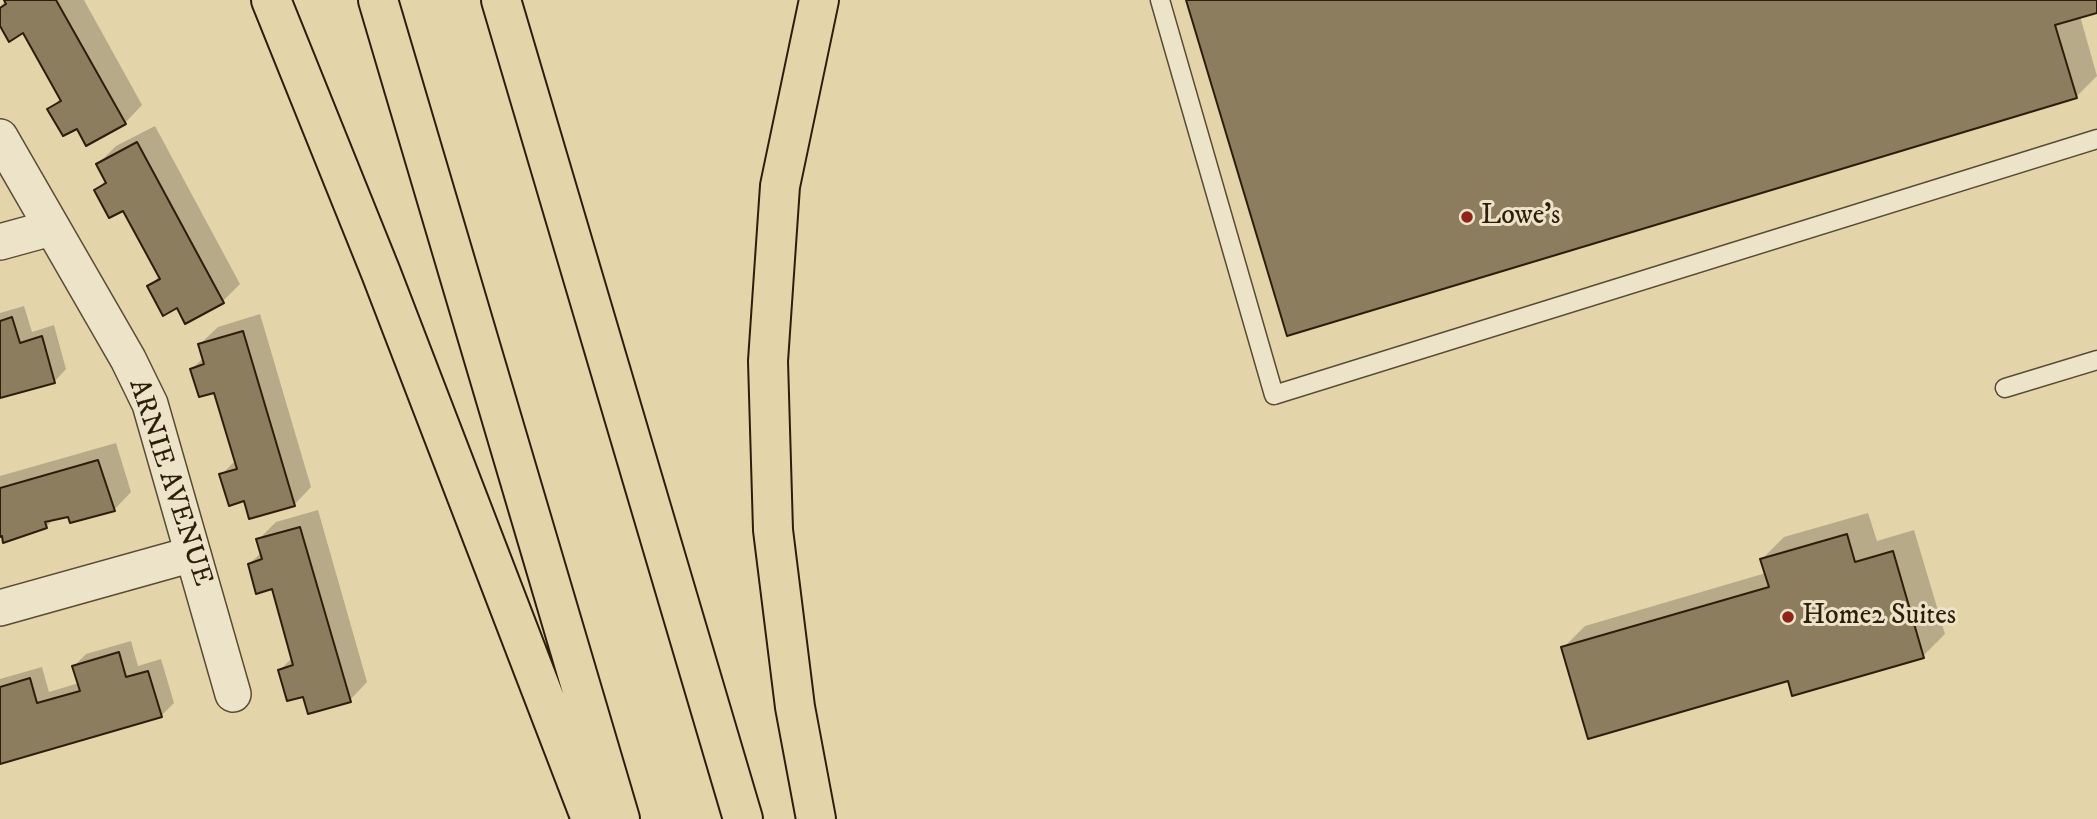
<!DOCTYPE html>
<style>
body{margin:0}
canvas{display:block;background:#e3d4aa}
</style>
<canvas width="2097" height="819"></canvas>
<script>
const ctx = document.querySelector('canvas').getContext('2d');
ctx.lineJoin = 'round';
function paint(path, color) { ctx.fillStyle = color; ctx.fill(path, 'evenodd'); }
function trace(path, color, width, dash) { ctx.strokeStyle = color; ctx.lineWidth = width; ctx.lineCap = dash ? 'butt' : 'round'; ctx.setLineDash(dash || []); ctx.stroke(path); }
function write(font, color, halo, rows, align = 'center') {
  ctx.font = font + ' "IM FELL DW Pica",serif'; ctx.lineWidth = 6; ctx.setLineDash([]); ctx.textBaseline = 'middle'; ctx.strokeStyle = halo; ctx.fillStyle = color; for (const [text, x, y, turn = 0] of rows) {
    ctx.save(); ctx.translate(x, y); ctx.rotate((+turn || 0) * Math.PI / 180); ctx.textAlign = isNaN(turn) ? turn : align; if (halo) ctx.strokeText(text, 0, 0); ctx.fillText(text, 0, 0); ctx.restore();
  }
}
paint(new Path2D(`
 M6,0H84L142,105L125,123L78,126L49,109L61,98L24,31L0,22V7Z
 M1187,0H2097V11L2080,16L2097,76L2076,97Z
 M155,126L240,284L223,301L178,306L149,287L160,275L123,209L96,190L107,179L98,164L116,146Z
 M24,306L32,332L54,325L66,369L54,382L0,396V313Z
 M260,314L311,487L294,505L245,499L221,475L236,460L215,391L192,369L204,357L200,344L218,327Z
 M116,443L131,492L114,510L54,519L46,527L0,535V476Z
 M318,510L367,682L350,700L304,694L280,670L293,657L273,587L249,564L262,552L258,540L276,522Z
 M1868,513L1877,541L1914,530L1945,634L1923,656L1789,679L1563,648L1585,626L1766,573L1762,559L1784,537Z
 M131,641L138,666L161,659L174,703L161,716L0,763V679L42,667L49,692L79,683L74,666L86,654Z`), '#0003');
const building = new Path2D(`
 M4,0H56L126,124L86,146L77,129L63,136L47,109L61,101L23,33L9,42L0,26V8L6,4Z
 M1186,0H2097V13L2055,25L2077,98L1287,336Z
 M137,142L224,303L185,324L177,308L163,316L147,286L160,279L123,211L109,218L94,190L106,183L96,164Z
 M12,317L20,343L42,336L55,383L0,398V321Z
 M243,331L295,506L249,519L244,501L229,506L219,474L237,469L214,393L199,397L190,369L204,364L198,344Z
 M98,460L115,511L70,523L68,517L45,522L47,528L3,543L2,536L0,537V488Z
 M300,527L351,702L308,714L303,697L287,701L278,670L293,665L272,589L256,594L248,564L262,559L256,539Z
 M1847,534L1855,562L1893,551L1924,658L1792,696L1788,681L1588,739L1561,647L1769,587L1760,559Z
 M119,652L126,677L148,671L162,717L0,764V687L30,678L37,703L80,691L72,666Z`);
paint(building, '#8c7d5e');
trace(building, '#2d1e0c', 2);
const lane = new Path2D(`
 M1160,0L1274,395L2097,139
 M2005,388L2097,360`);
const street = new Path2D(`
 M0,137L128,359L150,404L233,694
 M0,242L51,228
 M0,608L193,554`);
const highway = new Path2D(`
 M271,0L381,273L591,819
 M378,0L620,819
 M501,0L743,819
 M816,819L795,707L773,530L768,361L780,186L819,0`);
trace(lane, '#5a4c34', 21);
trace(street, '#5a4c34', 38);
trace(highway, '#2d1e0c', 42);
trace(lane, '#ede3c8', 18);
trace(street, '#ede3c8', 35);
trace(highway, '#e3d4aa', 38);
for (const [x, y, r, color] of [
 [1467,217,7,"#8f2418"],
 [1788,617,7,"#8f2418"]
]) { const dot = new Path2D(); dot.arc(x, y, r, 0, 2 * Math.PI); ctx.fillStyle = color; ctx.fill(dot); trace(dot, '#ede3c8', 2.5); }
write('28px', '#2d1e0c', '#ede3c8', [
 ["Lowe's",1481,217],
 ["Home2 Suites",1802,617]
], 'left');
write('28px', '#2d1e0c', '#ede3c8', [
 ["ARNIE AVENUE",169,483,72]
]);
</script>
